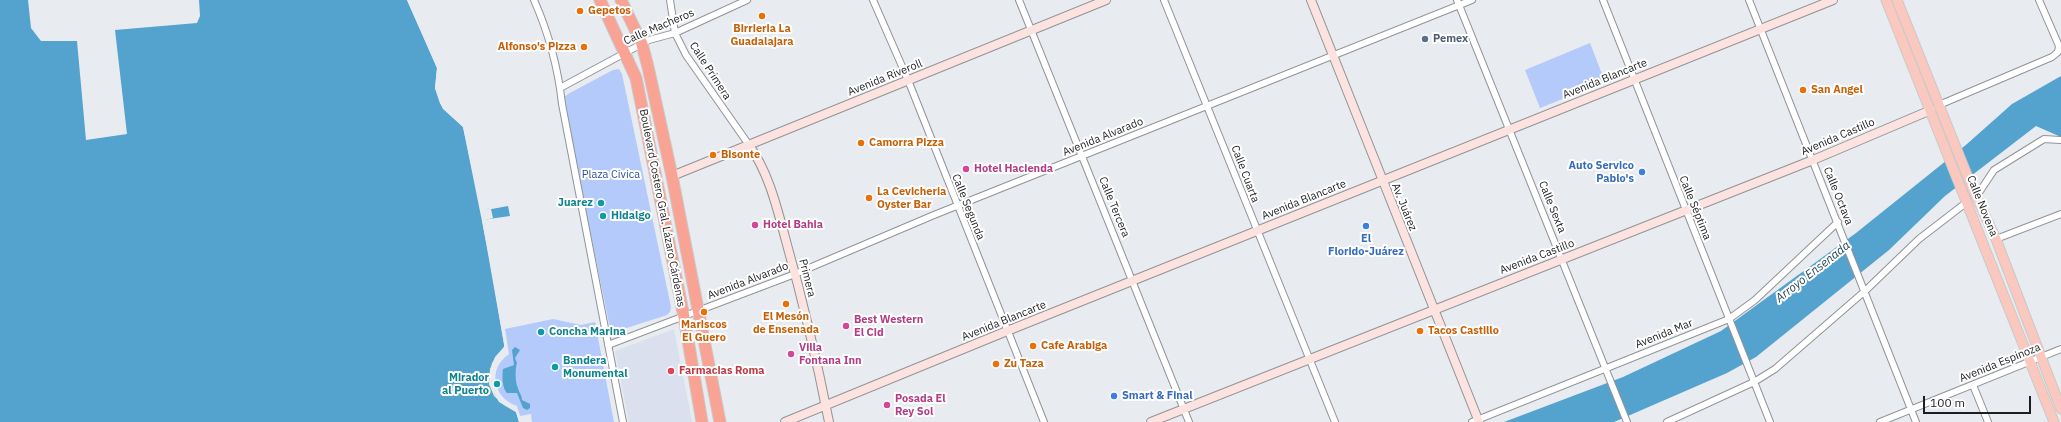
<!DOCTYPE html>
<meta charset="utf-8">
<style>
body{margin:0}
#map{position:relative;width:2061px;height:422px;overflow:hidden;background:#e8ebf0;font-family:"IBM Plex Sans",sans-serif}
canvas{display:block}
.scale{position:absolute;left:1923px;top:396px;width:108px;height:18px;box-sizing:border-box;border:2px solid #1d1e20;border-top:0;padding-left:5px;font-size:12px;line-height:14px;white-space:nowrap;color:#1d1e20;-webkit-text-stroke:3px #fff;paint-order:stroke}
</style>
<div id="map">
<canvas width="2061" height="422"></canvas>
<div class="scale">100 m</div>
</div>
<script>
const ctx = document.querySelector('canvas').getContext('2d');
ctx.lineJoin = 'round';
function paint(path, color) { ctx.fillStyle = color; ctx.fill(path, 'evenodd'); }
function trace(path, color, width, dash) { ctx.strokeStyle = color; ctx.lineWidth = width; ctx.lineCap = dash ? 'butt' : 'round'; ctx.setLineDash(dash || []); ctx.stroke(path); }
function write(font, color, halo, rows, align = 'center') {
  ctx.font = font + ' "IBM Plex Sans",sans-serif'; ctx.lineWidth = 4; ctx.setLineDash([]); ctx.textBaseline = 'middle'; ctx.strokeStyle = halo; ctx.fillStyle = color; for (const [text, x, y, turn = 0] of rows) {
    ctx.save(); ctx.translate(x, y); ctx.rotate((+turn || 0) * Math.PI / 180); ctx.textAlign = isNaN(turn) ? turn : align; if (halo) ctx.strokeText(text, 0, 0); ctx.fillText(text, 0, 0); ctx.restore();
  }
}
paint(new Path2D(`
 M674,329L692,422H629L615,351Z`), '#dae0ed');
paint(new Path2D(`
 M1590,43L1605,82L1540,108L1525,70Z
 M619,69L622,74L671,307L670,312L667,315L611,333L564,104V97L568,94L613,70Z
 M553,319L581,325L595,322L614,422H532L531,414L520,416L517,406C493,398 487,369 509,354L505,329Z`), '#b3cafa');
paint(new Path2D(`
 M0,0H28L31,28L41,41H77L86,140L127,134L115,30L197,23L200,16L199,0H407L437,68L435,88L440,103L444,109L463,127L481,211L508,206L510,216L482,220L504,344V347L492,363L489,384L499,402L516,412L519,422H0Z
 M2061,76V137L2036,126L1945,196L1889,250L1756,357L1727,373L1614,422H1504L1623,377L1721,331L1856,233L1967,144L2012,104Z
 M515,347L520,350L515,358L517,363C515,369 515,382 518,388C519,393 522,395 522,400L530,404V408L527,410L523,408L517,393H507C502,388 502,376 503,369L514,365L512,350Z`), '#54a3cf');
paint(new Path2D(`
 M407,0H409L439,68L437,87L441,101L447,111L464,124L482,208L483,210L491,209L493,218L485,220L484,222L506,344V348L497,358L492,369L491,384L495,395L501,400L518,411L521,422H519L516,412L504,405L494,396L489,384L490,369L495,357L504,347V344L490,261L463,127L443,109L440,103L435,88L437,68Z`), '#e8ebf0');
const street = new Path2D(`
 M534,0C549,34 558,67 562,104L623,422
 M670,0L675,33L686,55L749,145
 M873,0L908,80L1044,422
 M1019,0L1189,422
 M1164,0L1335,422
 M1457,0L1627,422
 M1603,0L1770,422
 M1749,0L1916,422
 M560,88L649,40L675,33L747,0
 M1939,105L2052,57L2058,52L2059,46L2039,0
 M1976,197L1994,170L2044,139L2060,140
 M1996,239L2061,214
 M608,345L795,274L934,215L1472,0
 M1973,385L1988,422
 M1472,422L1729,319L1755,300L1838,222
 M1667,422L1754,382L1775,369L1865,291L1919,239L1967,202
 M1880,422L2061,349`);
const secondary = new Path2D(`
 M1311,0L1479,422
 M749,145C769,173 777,208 786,241C803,301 817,361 829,422
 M672,176L1106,0
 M785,422L1007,331L1833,0
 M1151,422L1813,160L1931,110`);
const primary = new Path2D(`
 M1886,0L2054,422
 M1897,0L1973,190L1996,239L2061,409`);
const highway = new Path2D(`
 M600,0L636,78L684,317L702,422
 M621,0L642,44L648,67L672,176L720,422`);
trace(street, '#909398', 8);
trace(secondary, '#909398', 10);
trace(primary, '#c9c9c9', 11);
trace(highway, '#c9c9c9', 13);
trace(street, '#fff', 6);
trace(secondary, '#fde3df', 8);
trace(primary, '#fbc8bf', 9);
trace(highway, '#f9a395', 11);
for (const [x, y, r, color] of [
 [580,11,4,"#e8710a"],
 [762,16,4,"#e8710a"],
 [1425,39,4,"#5c6f8a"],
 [584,47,4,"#e8710a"],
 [1803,90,4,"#e8710a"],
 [861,143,4,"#e8710a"],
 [713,155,4,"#e8710a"],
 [966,169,4,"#d1479c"],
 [1642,172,4,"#3f7fe0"],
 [869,198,4,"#e8710a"],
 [601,203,4,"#0f9aa8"],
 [603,216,4,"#0f9aa8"],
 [755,225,4,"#d1479c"],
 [1366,226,4,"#3f7fe0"],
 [786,304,4,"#e8710a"],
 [704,312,4,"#e8710a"],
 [846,326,4,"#d1479c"],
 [1420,331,4,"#e8710a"],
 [541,332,4,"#0f9aa8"],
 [1033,346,4,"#e8710a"],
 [791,354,4,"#d1479c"],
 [996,364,4,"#e8710a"],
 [555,367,4,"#0f9aa8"],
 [671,371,4,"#e0444e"],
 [497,384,4,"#0f9aa8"],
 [1114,396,4,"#3f7fe0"],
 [887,405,4,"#d1479c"]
]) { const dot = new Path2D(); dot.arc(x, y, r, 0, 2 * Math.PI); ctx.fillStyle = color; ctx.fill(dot); trace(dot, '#fff', 1.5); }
write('bold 11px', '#c56008', '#fff', [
 ["Gepetos",588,11],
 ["Birrieria La",762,29,"center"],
 ["Guadalajara",762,42,"center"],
 ["Alfonso's Pizza",576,47,"right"],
 ["San Angel",1811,90],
 ["Camorra Pizza",869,143],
 ["Bisonte",721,155],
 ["La Cevicheria",877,192],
 ["Oyster Bar",877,205],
 ["El Mesón",786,317,"center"],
 ["de Ensenada",786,330,"center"],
 ["Mariscos",704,325,"center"],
 ["El Guero",704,338,"center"],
 ["Tacos Castillo",1428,331],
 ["Cafe Arabiga",1041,346],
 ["Zu Taza",1004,364]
], 'left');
write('11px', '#1d1e20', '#fff', [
 ["Calle Macheros",659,27,-23],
 ["Calle Primera",710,71,57],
 ["Avenida Riveroll",885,78,-22],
 ["Avenida Blancarte",1605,79,-22],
 ["Avenida Alvarado",1103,137,-22],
 ["Avenida Castillo",1838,137,-23],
 ["Calle Cuarta",1245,174,69],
 ["Calle Octava",1838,196,68],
 ["Avenida Blancarte",1304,200,-22],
 ["Calle Novena",1982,206,68],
 ["Calle Segunda",968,207,68],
 ["Calle Tercera",1114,207,68],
 ["Av. Juárez",1404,207,68],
 ["Calle Sexta",1552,207,68],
 ["Boulevard Costero Gral. Lázaro Cárdenas",662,208,79],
 ["Calle Séptima",1695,208,68],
 ["Avenida Castillo",1537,257,-21],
 ["Primera",807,278,76],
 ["Avenida Alvarado",748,281,-21],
 ["Avenida Blancarte",1004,321,-22],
 ["Avenida Mar",1664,334,-22],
 ["Avenida Espinoza",2000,363,-22]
]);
write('bold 11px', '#4e5e75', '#fff', [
 ["Pemex",1433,39]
], 'left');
write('bold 11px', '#366cbe', '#fff', [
 ["Auto Servico",1634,166],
 ["Pablo's",1634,179],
 ["El",1366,239,"center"],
 ["Florido-Juárez",1366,252,"center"],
 ["Smart & Final",1122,396,"left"]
], 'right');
write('bold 11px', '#b23c85', '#fff', [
 ["Hotel Hacienda",974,169],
 ["Hotel Bahia",763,225],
 ["Best Western",854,320],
 ["El Cid",854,333],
 ["Villa",799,348],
 ["Fontana Inn",799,361],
 ["Posada El",895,399],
 ["Rey Sol",895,412]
], 'left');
write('11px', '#2c4d99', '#fff', [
 ["Plaza Civica",611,175]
]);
write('bold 11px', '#0d838f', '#fff', [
 ["Juarez",593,203,"right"],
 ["Hidalgo",611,216],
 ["Concha Marina",549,332],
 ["Bandera",563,361],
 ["Monumental",563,374],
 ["Mirador",489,378,"right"],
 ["al Puerto",489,391,"right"]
], 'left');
write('bold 11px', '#be3a42', '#fff', [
 ["Farmacias Roma",679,371]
], 'left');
write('italic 12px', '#1b3e51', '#fff', [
 ["Arroyo Ensenada",1813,272,-38]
]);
</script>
